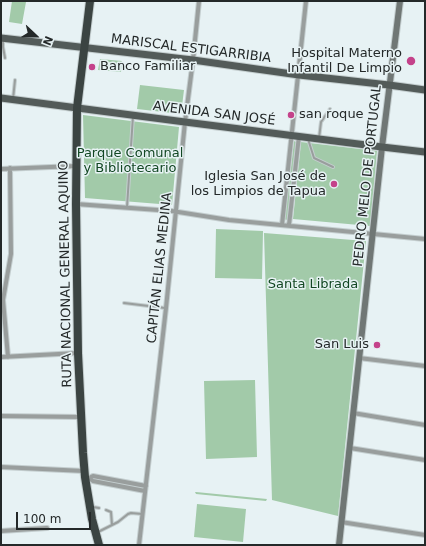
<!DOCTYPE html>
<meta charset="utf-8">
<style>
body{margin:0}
#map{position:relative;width:426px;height:546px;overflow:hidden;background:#e7f2f4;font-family:"DejaVu Sans",sans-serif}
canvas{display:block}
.frame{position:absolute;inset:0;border:2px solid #242929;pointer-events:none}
.north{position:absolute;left:16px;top:16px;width:40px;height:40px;-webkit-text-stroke:3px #e7f2f4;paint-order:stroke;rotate:112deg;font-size:11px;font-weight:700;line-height:16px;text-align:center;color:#242929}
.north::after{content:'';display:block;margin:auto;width:14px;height:18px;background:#242929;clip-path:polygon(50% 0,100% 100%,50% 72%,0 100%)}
.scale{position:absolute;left:16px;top:512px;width:75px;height:18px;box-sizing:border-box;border:2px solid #242929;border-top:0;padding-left:5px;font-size:12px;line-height:14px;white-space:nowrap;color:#242929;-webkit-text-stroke:3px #e7f2f4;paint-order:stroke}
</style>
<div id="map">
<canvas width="426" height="546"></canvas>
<div class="frame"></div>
<div class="north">N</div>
<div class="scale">100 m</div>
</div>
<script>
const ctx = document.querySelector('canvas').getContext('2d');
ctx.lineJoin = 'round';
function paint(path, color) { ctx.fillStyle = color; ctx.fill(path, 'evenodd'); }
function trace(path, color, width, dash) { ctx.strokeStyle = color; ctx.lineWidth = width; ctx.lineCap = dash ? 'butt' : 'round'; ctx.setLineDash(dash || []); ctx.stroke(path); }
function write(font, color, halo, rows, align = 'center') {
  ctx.font = font + ' "DejaVu Sans",sans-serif'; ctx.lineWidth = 3; ctx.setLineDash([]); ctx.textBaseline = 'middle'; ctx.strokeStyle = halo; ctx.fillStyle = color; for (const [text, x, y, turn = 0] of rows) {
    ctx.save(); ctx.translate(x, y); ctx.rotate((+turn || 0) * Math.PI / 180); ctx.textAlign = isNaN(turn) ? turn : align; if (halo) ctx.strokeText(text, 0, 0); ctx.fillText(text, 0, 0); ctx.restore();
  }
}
paint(new Path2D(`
 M12,1L26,2L22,24L9,22Z
 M100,59L122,61L121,72L98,70Z
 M140,85L184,90L181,114L137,109Z
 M83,115L179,127L172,205L85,198Z
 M294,141L296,142L288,219L286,220L285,219Z
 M301,142L377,151L370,226L293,219Z
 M216,229L263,231L262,279L215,278Z
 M264,233L366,241L338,516L272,500Z
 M255,380L257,457L206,459L204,381Z
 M195,492H196L267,499L266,501L196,494Z
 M197,504L246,509L243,542L194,537Z`), '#a2caa9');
const lane = new Path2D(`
 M3,39V47L5,58
 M13,99L15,80
 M319,138L321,122L330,109
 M308,139L314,158L333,167
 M127,207L133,116
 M124,303L165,308
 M93,507L99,508
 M112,525L118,522L128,514L131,513L142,514
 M98,532L112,525L111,512L106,510`);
const street = new Path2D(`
 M1,169L76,166
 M76,204L172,211L229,220L425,239
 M282,225L306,1
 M289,225L299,136
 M1,357L78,353
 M8,357L3,300L11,254L10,168
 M359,358L425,366
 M353,413L425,425
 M1,416L81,417
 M350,448L425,460
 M1,467L84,471
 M89,478L93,476L146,486
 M89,478L93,481L145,491
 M341,522L425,535
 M1,531L47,528
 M139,545L166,308L185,122L193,60L199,1`);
const secondary = new Path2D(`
 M339,545L382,147L400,1`);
const primary = new Path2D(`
 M1,38L193,60L299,75L389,85L425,90
 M1,98L185,122L382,147L425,152`);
const highway = new Path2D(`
 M90,1L77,108L76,204L78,353L83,453L85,477L92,519L99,545`);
trace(lane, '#c4cecf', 4);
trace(street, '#c4cecf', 6);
trace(secondary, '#c4cecf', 8);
trace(primary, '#c4cecf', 9);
trace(highway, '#c4cecf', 10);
trace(lane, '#999e9d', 2);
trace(street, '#999e9d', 4);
trace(secondary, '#707775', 6);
trace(primary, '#535b59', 7);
trace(highway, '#3b4442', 8);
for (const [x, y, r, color] of [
 [411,61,5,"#c4428a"],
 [92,67,4,"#c4428a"],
 [291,115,4,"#c4428a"],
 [334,184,4,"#c4428a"],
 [377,345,4,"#c4428a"]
]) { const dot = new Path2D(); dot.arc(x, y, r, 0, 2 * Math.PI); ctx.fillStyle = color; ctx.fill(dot); trace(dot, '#e7f2f4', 1.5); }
write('13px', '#242929', '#e7f2f4', [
 ["MARISCAL ESTIGARRIBIA",191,49,7],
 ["AVENIDA SAN JOSÉ",214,114,7],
 ["PEDRO MELO DE PORTUGAL",368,176,-84],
 ["CAPITÁN ELIAS MEDINA",160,268,-84],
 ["RUTA NACIONAL GENERAL AQUINO",66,274,-91]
]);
write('13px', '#242929', '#e7f2f4', [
 ["Hospital Materno",402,54],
 ["Infantil De Limpio",402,69],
 ["Banco Familiar",100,67,"left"],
 ["san roque",299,115,"left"],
 ["Iglesia San José de",326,177],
 ["los Limpios de Tapua",326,192],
 ["San Luis",369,345]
], 'right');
write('13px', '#124723', '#e7f2f4', [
 ["Parque Comunal",130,154],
 ["y Bibliotecario",130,169],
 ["Santa Librada",313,285]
]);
</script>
